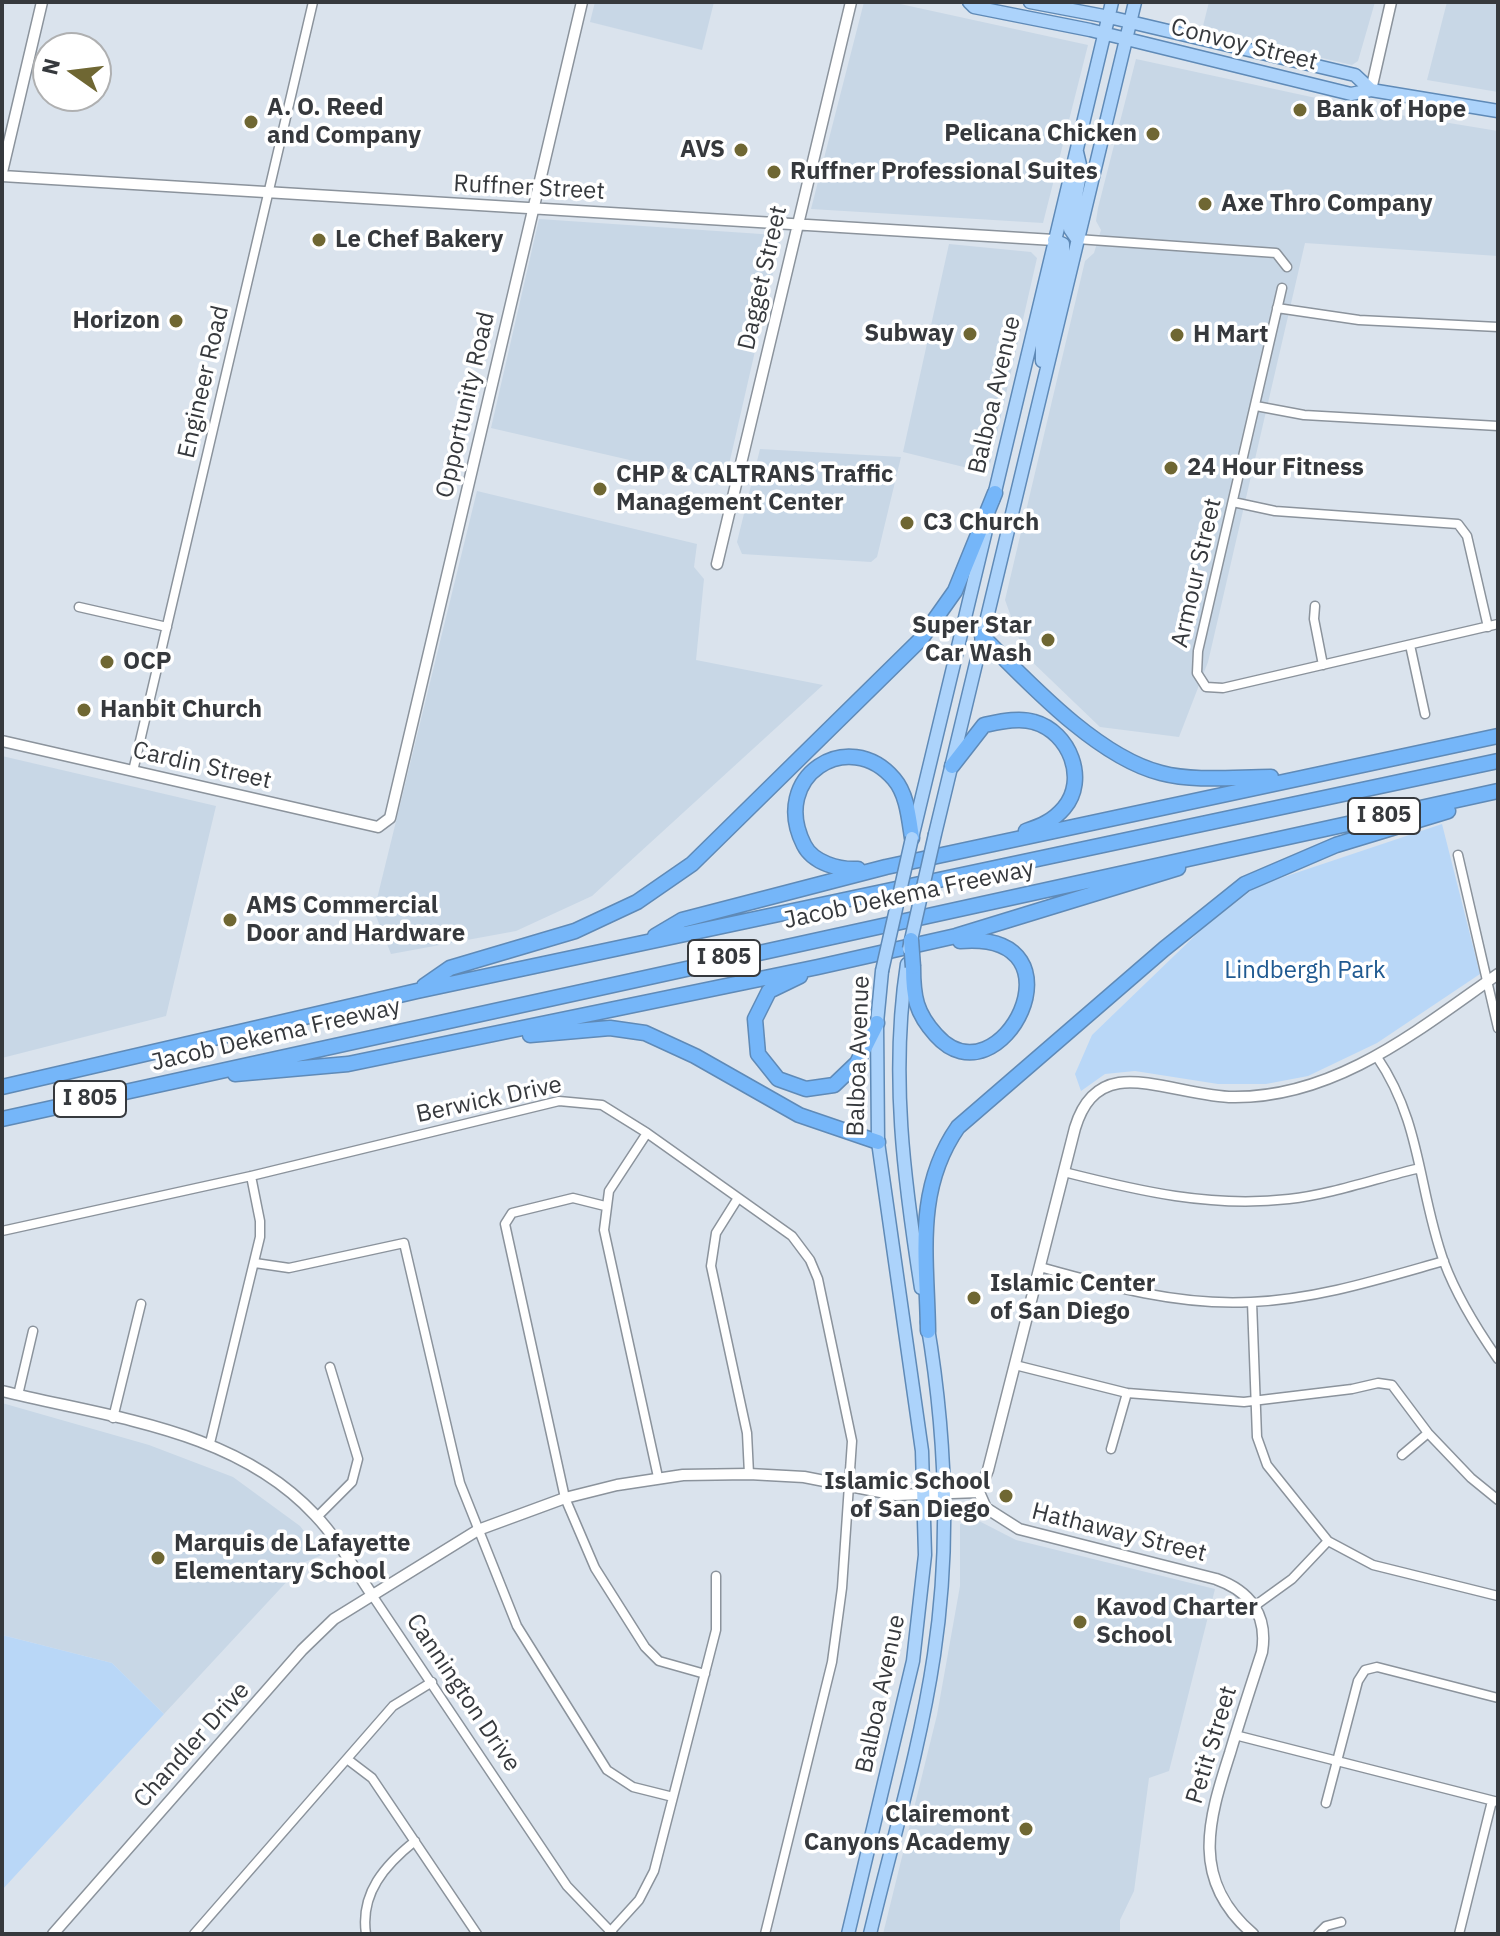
<!DOCTYPE html>
<style>
body{margin:0}
#map{position:relative;width:1500px;height:1936px;overflow:hidden;background:#dae3ed;font-family:"IBM Plex Sans",sans-serif}
canvas{display:block}
.frame{position:absolute;inset:0;border:4px solid #36393d;pointer-events:none}
.north{position:absolute;left:32px;top:32px;width:80px;height:80px;box-sizing:border-box;background:#fff;border:2px solid #afb0b1;border-radius:50%;rotate:284deg;font-size:22px;font-weight:700;line-height:32px;text-align:center;color:#36393d}
.north::after{content:'';display:block;margin:auto;width:28px;height:36px;background:#6f6733;clip-path:polygon(50% 0,100% 100%,50% 72%,0 100%)}
</style>
<div id="map">
<canvas width="1500" height="1936"></canvas>
<div class="frame"></div>
<div class="north">N</div>
</div>
<script>
const ctx = document.querySelector('canvas').getContext('2d');
ctx.lineJoin = 'round';
function paint(path, color) { ctx.fillStyle = color; ctx.fill(path, 'evenodd'); }
function trace(path, color, width, dash) { ctx.strokeStyle = color; ctx.lineWidth = width; ctx.lineCap = dash ? 'butt' : 'round'; ctx.setLineDash(dash || []); ctx.stroke(path); }
function write(font, color, halo, rows, align = 'center') {
  ctx.font = font + ' "IBM Plex Sans",sans-serif'; ctx.lineWidth = 7; ctx.setLineDash([]); ctx.textBaseline = 'middle'; ctx.strokeStyle = halo; ctx.fillStyle = color; for (const [text, x, y, turn = 0] of rows) {
    ctx.save(); ctx.translate(x, y); ctx.rotate((+turn || 0) * Math.PI / 180); ctx.textAlign = isNaN(turn) ? turn : align; if (halo) ctx.strokeText(text, 0, 0); ctx.fillText(text, 0, 0); ctx.restore();
  }
}
paint(new Path2D(`
 M595,2H714L702,50L590,22Z
 M864,2H891L1088,45L1043,223L811,209Z
 M1209,2H1375L1358,61L1352,65L1202,30Z
 M1447,2H1498V92L1427,80Z
 M1136,59L1376,111L1498,131V256L1305,243L1208,662L1179,737L1100,727L1025,655L1005,600L1085,261L1094,253L1101,230L1096,221L1098,208Z
 M539,219L776,235L780,242L725,482L491,428Z
 M949,244L1031,252L1037,258L988,473L903,452Z
 M760,449L901,457L877,557L871,562L742,554L737,542Z
 M477,491L697,544L694,567L704,579L696,660L823,685L592,896L516,931L391,954L374,911Z
 M2,756L216,806L166,1016L2,1058Z
 M2,1403L149,1445L233,1477L300,1526L322,1555L305,1562L164,1714L112,1663L2,1635Z
 M977,1520L1016,1540L1215,1589L1169,1771L1149,1778L1134,1891L1120,1920V1934H883L937,1715L960,1586V1524Z`), '#c8d7e6');
paint(new Path2D(`
 M1442,824L1480,974L1377,1043L1308,1076L1266,1084H1218L1135,1071L1105,1074L1081,1091L1075,1074L1092,1035L1203,928L1257,886Z
 M2,1635L112,1663L164,1714L2,1890Z`), '#b9d7f7');
const minor = new Path2D(`
 M1077,239L1276,253L1287,267
 M1282,288L1198,651L1197,673L1206,687L1223,688L1498,624
 M1277,308L1359,320L1498,327
 M1256,406L1304,415L1498,426
 M1233,502L1275,511L1458,524L1467,536L1488,627
 M1315,606L1314,619L1323,665
 M79,607L167,627
 M1410,645L1425,714
 M133,771L313,2
 M1458,855L1498,1028
 M1377,1057C1422,1123 1418,1190 1444,1262C1457,1297 1477,1329 1498,1359
 M647,1133L609,1191L604,1230L658,1477
 M1064,1172C1139,1191 1211,1208 1289,1199C1333,1194 1377,1178 1420,1168
 M738,1198L716,1233L711,1266L747,1433L749,1474
 M605,1206L573,1198L512,1213L505,1224L565,1498L595,1568L645,1647L659,1661L705,1674
 M2,1231L251,1176L559,1101L602,1105L647,1133L792,1236L810,1260L818,1279L852,1441L842,1588L832,1662L765,1934
 M255,1263L289,1268L404,1243L460,1483L517,1626L607,1770L633,1787L673,1797
 M1040,1267C1108,1286 1179,1306 1251,1302C1318,1299 1380,1279 1444,1261
 M1252,1302L1257,1437L1267,1465L1328,1541L1373,1565L1498,1596
 M1015,1365L1127,1393L1244,1402L1352,1389L1378,1383L1392,1385L1428,1433L1471,1478L1498,1500
 M18,1395L33,1331
 M113,1418L141,1304
 M210,1443L260,1237V1221L251,1176
 M1111,1449L1127,1393
 M1402,1455L1428,1433
 M317,1517L352,1482L358,1459L330,1367
 M372,1595L567,1886L613,1934
 M1256,1605L1292,1579L1328,1541
 M1235,1735L1498,1802
 M347,1759L372,1778L477,1934
 M1326,1803L1358,1681L1365,1670L1377,1667L1498,1698
 M609,1933L639,1900L654,1871L716,1630V1576
 M194,1934L393,1706L432,1682
 M366,1934C360,1893 385,1865 415,1841
 M1318,1934L1326,1926L1341,1922
 M1459,1934L1492,1801`);
const tertiary = new Path2D(`
 M1371,90L1391,2
 M2,172L42,2
 M2,176L1054,240
 M717,564L851,2
 M2,741L378,827L390,818L582,2
 M2,1391C111,1418 235,1429 315,1515C337,1538 354,1568 372,1595
 M979,1492L988,1470L1075,1128C1082,1105 1094,1087 1119,1083C1148,1078 1199,1097 1233,1097C1336,1098 1418,1030 1498,974
 M979,1492L986,1508L1019,1529L1216,1579C1250,1591 1268,1615 1262,1652C1251,1686 1240,1719 1230,1753C1208,1821 1190,1880 1253,1934
 M53,1934L302,1650L334,1619L478,1530L565,1498L617,1485L683,1475L749,1474L804,1477L896,1495L979,1492`);
const primary = new Path2D(`
 M969,2L974,7L1090,30L1351,94L1371,90L1498,111
 M1030,2L1109,17L1355,75L1371,90
 M1077,152L1081,169L1070,229L1077,239
 M1042,361V346L1063,253V244L1054,240
 M993,500L1112,2
 M913,834L987,526
 M935,834L1135,2
 M907,964C890,1074 904,1180 921,1288
 M848,1934L913,1661L925,1555L922,1451L878,1142L877,1023L882,971
 M870,1934C892,1842 920,1749 934,1655C951,1543 946,1434 927,1322`);
const motorway = new Path2D(`
 M982,636C1028,682 1097,757 1161,773C1195,782 1236,777 1271,777
 M952,766L984,725C999,722 1019,717 1034,722C1070,732 1088,780 1064,808C1053,821 1041,826 1026,831
 M858,869C839,870 813,863 804,845C769,776 849,726 894,779C907,794 909,818 912,838
 M655,936L682,920L886,867L1498,736
 M913,967C913,997 916,1013 936,1035C1000,1107 1091,930 960,941
 M800,976L769,991L755,1019L758,1054L778,1079L806,1089L834,1085L857,1063L877,1023
 M424,986L450,968L575,931L637,902L692,864L921,639L955,591L995,493
 M530,1035L610,1028L645,1033L695,1056L799,1115L878,1142
 M235,1074L348,1064L818,967L956,936L1178,868
 M2,1087L417,991L1498,761
 M2,1119L1498,791
 M928,1331C927,1258 914,1190 958,1127L1164,949L1245,884L1336,845L1448,811`);
trace(minor, '#8b939c', 11);
trace(tertiary, '#8b939c', 13);
trace(primary, '#5f8ab7', 15);
trace(motorway, '#5f8ab7', 17);
trace(minor, '#fff', 8);
trace(tertiary, '#fff', 10);
trace(primary, '#acd3fb', 12);
trace(motorway, '#75b6f9', 14);
const primaryBridge = new Path2D(`
 M909,949L935,834
 M882,971L912,838`);
const motorwayBridge = new Path2D(`
 M911,940L913,967`);
trace(primaryBridge, '#5f8ab7', 15, []);
trace(motorwayBridge, '#5f8ab7', 17, []);
trace(primaryBridge, '#acd3fb', 12);
trace(motorwayBridge, '#75b6f9', 14);
for (const [x, y, r, color] of [
 [1300,110,8,"#6f6733"],
 [251,122,8,"#6f6733"],
 [1153,134,8,"#6f6733"],
 [741,150,8,"#6f6733"],
 [774,172,8,"#6f6733"],
 [1205,204,8,"#6f6733"],
 [319,240,8,"#6f6733"],
 [176,321,8,"#6f6733"],
 [970,334,8,"#6f6733"],
 [1177,335,8,"#6f6733"],
 [1171,468,8,"#6f6733"],
 [600,489,8,"#6f6733"],
 [907,523,8,"#6f6733"],
 [1048,640,8,"#6f6733"],
 [107,662,8,"#6f6733"],
 [84,710,8,"#6f6733"],
 [230,920,8,"#6f6733"],
 [974,1298,8,"#6f6733"],
 [1006,1496,8,"#6f6733"],
 [158,1558,8,"#6f6733"],
 [1080,1622,8,"#6f6733"],
 [1026,1829,8,"#6f6733"]
]) { const dot = new Path2D(); dot.arc(x, y, r, 0, 2 * Math.PI); ctx.fillStyle = color; ctx.fill(dot); trace(dot, '#fff', 3); }
for (const [x, y, w] of [
 [1384,816,72],
 [724,958,72],
 [90,1099,72]
]) { const box = new Path2D(); box.roundRect(x - w / 2, y - 18, w, 36, 6); ctx.fillStyle = '#fff'; ctx.fill(box); trace(box, '#36393d', 2); }
write('bold 22px', '#36393d', null, [
 ["I 805",1384,816],
 ["I 805",724,958],
 ["I 805",90,1099]
]);
write('24px', '#36393d', '#fff', [
 ["Convoy Street",1244,45,14],
 ["Ruffner Street",529,188,3],
 ["Dagget Street",763,278,-77],
 ["Engineer Road",204,382,-77],
 ["Balboa Avenue",995,395,-77],
 ["Opportunity Road",466,405,-77],
 ["Armour Street",1197,573,-77],
 ["Cardin Street",202,766,13],
 ["Jacob Dekema Freeway",909,895,-12],
 ["Jacob Dekema Freeway",276,1035,-13],
 ["Balboa Avenue",859,1056,-88],
 ["Berwick Drive",489,1100,-12],
 ["Hathaway Street",1119,1533,14],
 ["Cannington Drive",463,1693,56],
 ["Balboa Avenue",881,1694,-78],
 ["Chandler Drive",192,1745,-48],
 ["Petit Street",1212,1745,-73]
]);
write('bold 24px', '#36393d', '#fff', [
 ["A. O. Reed",267,108],
 ["and Company",267,136],
 ["Bank of Hope",1316,110],
 ["Pelicana Chicken",1137,134,"right"],
 ["AVS",725,150,"right"],
 ["Ruffner Professional Suites",790,172],
 ["Axe Thro Company",1221,204],
 ["Le Chef Bakery",335,240],
 ["Horizon",160,321,"right"],
 ["Subway",954,334,"right"],
 ["H Mart",1193,335],
 ["24 Hour Fitness",1187,468],
 ["CHP & CALTRANS Traffic",616,475],
 ["Management Center",616,503],
 ["C3 Church",923,523],
 ["Super Star",1032,626,"right"],
 ["Car Wash",1032,654,"right"],
 ["OCP",123,662],
 ["Hanbit Church",100,710],
 ["AMS Commercial",246,906],
 ["Door and Hardware",246,934],
 ["Islamic Center",990,1284],
 ["of San Diego",990,1312],
 ["Islamic School",990,1482,"right"],
 ["of San Diego",990,1510,"right"],
 ["Marquis de Lafayette",174,1544],
 ["Elementary School",174,1572],
 ["Kavod Charter",1096,1608],
 ["School",1096,1636],
 ["Clairemont",1010,1815,"right"],
 ["Canyons Academy",1010,1843,"right"]
], 'left');
write('24px', '#205a91', '#fff', [
 ["Lindbergh Park",1305,971]
]);
</script>
